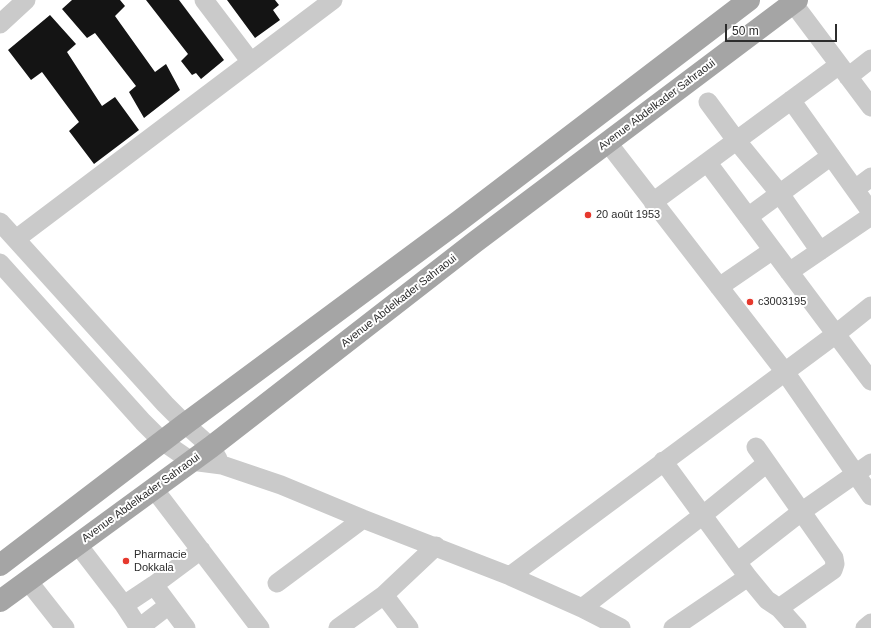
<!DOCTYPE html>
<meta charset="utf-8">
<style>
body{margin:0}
#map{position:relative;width:871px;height:628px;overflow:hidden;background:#fff;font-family:Arial,sans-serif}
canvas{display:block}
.scale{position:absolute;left:725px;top:24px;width:112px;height:18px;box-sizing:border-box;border:2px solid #2d2d2d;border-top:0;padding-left:5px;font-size:12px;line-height:14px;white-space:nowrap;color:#2d2d2d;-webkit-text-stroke:3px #fff;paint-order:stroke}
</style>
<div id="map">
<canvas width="871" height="628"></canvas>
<div class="scale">50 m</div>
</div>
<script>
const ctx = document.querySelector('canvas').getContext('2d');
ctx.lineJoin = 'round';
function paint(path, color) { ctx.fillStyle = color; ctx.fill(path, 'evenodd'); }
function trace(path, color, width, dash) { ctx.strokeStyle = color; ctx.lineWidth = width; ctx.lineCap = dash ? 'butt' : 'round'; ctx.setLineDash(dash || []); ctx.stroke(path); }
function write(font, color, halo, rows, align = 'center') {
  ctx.font = font + ' Arial,sans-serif'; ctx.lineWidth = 4; ctx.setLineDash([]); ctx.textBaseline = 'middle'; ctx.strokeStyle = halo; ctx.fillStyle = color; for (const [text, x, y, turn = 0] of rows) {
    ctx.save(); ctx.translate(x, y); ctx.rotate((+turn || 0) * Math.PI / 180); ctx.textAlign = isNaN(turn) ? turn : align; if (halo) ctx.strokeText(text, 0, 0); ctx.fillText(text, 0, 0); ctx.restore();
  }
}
paint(new Path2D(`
 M72,0H120L125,6L115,16L155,72L166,64L180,90L144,118L129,92L136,86L95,33L87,38L62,9Z
 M146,0H179L224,60L201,79L196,73L192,75L181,61L188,54Z
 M227,0H275L279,5L273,10L280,20L255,38Z
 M50,15L76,44L67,52L102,106L115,97L139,130L94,164L69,131L79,122L42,72L31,80L8,50Z`), '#141414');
trace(new Path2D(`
 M204,0L251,62
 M793,3L871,107
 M0,24L26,0
 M848,77L871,59
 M791,100L871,212
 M708,102L736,140L780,194L820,251
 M608,143L785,372L871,496
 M707,162L871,381
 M855,189L871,177
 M653,202L839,65
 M748,217L831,156
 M0,222L165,404L185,424L211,447L218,459
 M16,239L333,0
 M0,263L143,422L162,441L191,461L222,465L281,485L363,519L510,576L582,608L621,628
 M789,272L871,216
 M719,287L773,250
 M756,447L834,558L835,564L833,570L779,608
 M663,461L748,577L767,600L779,608L797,628
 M154,489L260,628
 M78,545L124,605L139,628
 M737,562L801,512L871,463
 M510,576L836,334L871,306
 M28,581L65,628
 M277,583L363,519
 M154,585L186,628
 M384,595L409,628
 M124,605L154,585L201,550
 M582,608L703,515L767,463
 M139,628L169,605
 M338,628L384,595L436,546
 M673,628L748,577
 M865,628L871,623`), '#cacaca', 19);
trace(new Path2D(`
 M0,565L185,424L459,221L749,0
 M0,601L211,447L475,242L797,0`), '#a5a5a5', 22);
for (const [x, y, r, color] of [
 [588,215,4,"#e6382d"],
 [750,302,4,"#e6382d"],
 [126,561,4,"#e6382d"]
]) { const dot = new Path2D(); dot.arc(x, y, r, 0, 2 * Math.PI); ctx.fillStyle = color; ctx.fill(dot); trace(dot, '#fff', 1.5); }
write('11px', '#2d2d2d', '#fff', [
 ["Avenue Abdelkader Sahraoui",657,105,-37],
 ["Avenue Abdelkader Sahraoui",399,301,-38],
 ["Avenue Abdelkader Sahraoui",141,498,-36]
]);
write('11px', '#2d2d2d', '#fff', [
 ["20 août 1953",596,215],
 ["c3003195",758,302],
 ["Pharmacie",134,555],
 ["Dokkala",134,568]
], 'left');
</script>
